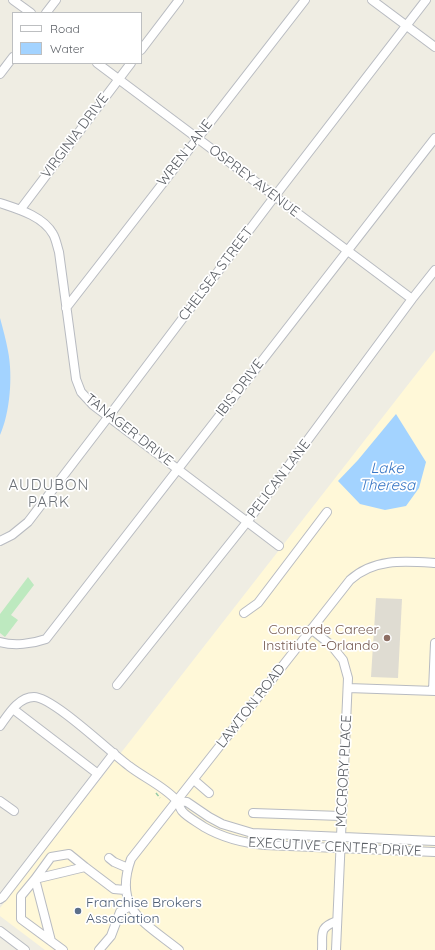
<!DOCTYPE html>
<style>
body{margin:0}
#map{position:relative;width:435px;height:950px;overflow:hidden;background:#efede3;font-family:Quicksand,sans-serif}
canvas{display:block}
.legend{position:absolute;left:12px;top:12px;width:130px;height:52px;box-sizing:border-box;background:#fff;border:1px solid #bdbfc1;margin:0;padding:5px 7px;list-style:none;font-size:12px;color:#5b5f65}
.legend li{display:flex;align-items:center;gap:8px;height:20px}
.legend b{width:20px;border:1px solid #bdbfc1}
</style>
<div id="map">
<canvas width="435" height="950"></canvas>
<ul class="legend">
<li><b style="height:5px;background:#fff"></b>Road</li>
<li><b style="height:11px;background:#a3d3ff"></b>Water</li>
</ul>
</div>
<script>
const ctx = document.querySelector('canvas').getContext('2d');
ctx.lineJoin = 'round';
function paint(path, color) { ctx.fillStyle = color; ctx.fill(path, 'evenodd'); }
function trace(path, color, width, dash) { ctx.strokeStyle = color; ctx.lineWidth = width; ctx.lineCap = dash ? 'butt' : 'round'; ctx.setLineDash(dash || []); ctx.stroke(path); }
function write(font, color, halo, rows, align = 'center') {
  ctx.font = font + ' Quicksand,sans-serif'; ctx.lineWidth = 3.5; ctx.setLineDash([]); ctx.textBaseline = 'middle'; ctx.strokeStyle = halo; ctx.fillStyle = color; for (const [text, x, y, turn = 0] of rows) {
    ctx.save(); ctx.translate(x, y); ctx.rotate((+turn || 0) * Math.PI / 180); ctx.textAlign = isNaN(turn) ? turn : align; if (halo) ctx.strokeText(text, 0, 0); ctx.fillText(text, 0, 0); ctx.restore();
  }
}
paint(new Path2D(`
 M435,350V950H45L0,916V908Z`), '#fff8d8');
paint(new Path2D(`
 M376,598L402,599L398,678L371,677Z`), '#dfdcd2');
paint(new Path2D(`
 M28,577L34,585L11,615L18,620L5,637L0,633V614Z`), '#bde9bf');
paint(new Path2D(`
 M0,318C3,329 6,340 8,351C13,376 10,413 0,435Z
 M396,414L426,462L419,488L406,506L385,510L360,504L338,481L358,460Z`), '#a3d3ff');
const minor = new Path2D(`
 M13,0L31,13
 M372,0L435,47
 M46,13L56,0
 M141,50L179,0
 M97,63L412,299
 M0,74L13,57
 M0,203C18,209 43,216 53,234C56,239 57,246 59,252L76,379L81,392L93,405L279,546
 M20,210L131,63
 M66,308L305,0
 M0,541L12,535L28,522L109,416L275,196L426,0
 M244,613L258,603L327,512
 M311,629L331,645L343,660L348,678L336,950
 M0,642C14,646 32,644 46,639L435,138
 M117,685L247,522L412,299L435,270
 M348,688L435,691
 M433,691L435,643
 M13,709L98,774
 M0,726C8,715 18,697 34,697C53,697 111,753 129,766C143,777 165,787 176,800C179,803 179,807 182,811C187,817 197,822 204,827C223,838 243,843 265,845L435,852
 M194,780L209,793
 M0,801L14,811
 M177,801L187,802L209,817L222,824L252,833L435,841
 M253,813L341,816
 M109,858L114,862L128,868
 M0,899L3,897L114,753
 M0,931L25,950
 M51,941L35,879L51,857L69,854L85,867
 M63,950L21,919V896L35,879L85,867L114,889L125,890
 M99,950L111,936L120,912L130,906
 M179,950C144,922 113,909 131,859L350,580C374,558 405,561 435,563
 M322,950C323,933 318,928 337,921`);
trace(minor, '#b8bbc1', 10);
trace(new Path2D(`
 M156,793L160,798`), '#95caa7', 1.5, [4, 2]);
trace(minor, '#fff', 8);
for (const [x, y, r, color] of [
 [387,638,4,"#8d6e63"],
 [78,911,4,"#5c6f8a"]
]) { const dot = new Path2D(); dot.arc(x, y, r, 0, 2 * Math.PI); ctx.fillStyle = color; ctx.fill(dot); trace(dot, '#fff', 1.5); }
write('14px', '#5b5f65', '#fff', [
 ["VIRGINIA DRIVE",75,136,-53],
 ["WREN LANE",185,153,-52],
 ["OSPREY AVENUE",254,181,37],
 ["CHELSEA STREET",216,274,-53],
 ["IBIS DRIVE",240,388,-52],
 ["TANAGER DRIVE",129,430,38],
 ["PELICAN LANE",279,479,-53],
 ["LAWTON ROAD",251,706,-52],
 ["MCCRORY PLACE",344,771,-87],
 ["EXECUTIVE CENTER DRIVE",335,847,3]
]);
write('14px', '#785e54', '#fff', [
 ["Concorde Career",379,630],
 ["Institiute -Orlando",379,646]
], 'right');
write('14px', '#4e5e75', '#fff', [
 ["Franchise Brokers",86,903],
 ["Association",86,919]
], 'left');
write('italic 15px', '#3977c5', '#fff', [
 ["Lake",387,468],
 ["Theresa",387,485]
]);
ctx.letterSpacing = '1px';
write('15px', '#6c7177', '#fff', [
 ["AUDUBON",49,485],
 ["PARK",49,502]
]);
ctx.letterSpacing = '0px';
</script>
